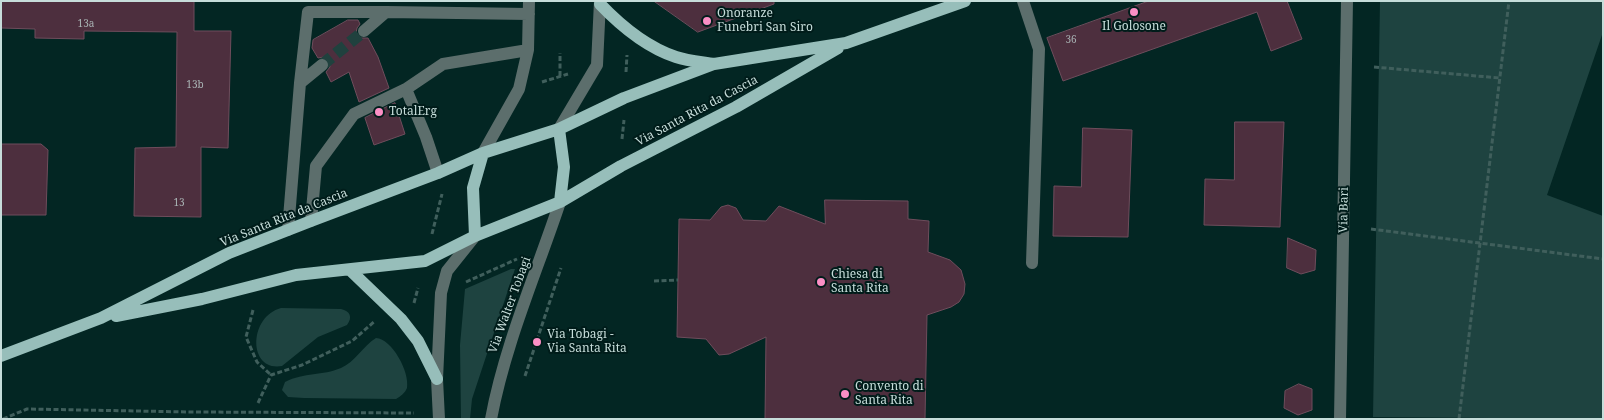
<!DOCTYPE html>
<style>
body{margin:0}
#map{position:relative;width:1604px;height:420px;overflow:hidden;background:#032623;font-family:"Noto Serif",serif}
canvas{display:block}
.frame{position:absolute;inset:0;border:2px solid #c6ddda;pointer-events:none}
</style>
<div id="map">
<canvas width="1604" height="420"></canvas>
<div class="frame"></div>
</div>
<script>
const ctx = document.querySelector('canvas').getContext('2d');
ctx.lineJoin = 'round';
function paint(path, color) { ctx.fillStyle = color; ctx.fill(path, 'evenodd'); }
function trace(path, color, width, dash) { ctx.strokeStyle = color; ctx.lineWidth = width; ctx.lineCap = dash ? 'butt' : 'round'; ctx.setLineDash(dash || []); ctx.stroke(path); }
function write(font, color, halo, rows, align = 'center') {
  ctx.font = font + ' "Noto Serif",serif'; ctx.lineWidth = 4; ctx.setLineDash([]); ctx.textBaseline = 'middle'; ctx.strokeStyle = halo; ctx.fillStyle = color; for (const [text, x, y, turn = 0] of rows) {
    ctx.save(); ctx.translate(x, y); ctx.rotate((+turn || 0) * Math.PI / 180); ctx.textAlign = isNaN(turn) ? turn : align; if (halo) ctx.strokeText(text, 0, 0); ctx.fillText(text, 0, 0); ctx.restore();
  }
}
paint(new Path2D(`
 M1380,1H1603V32L1547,195L1603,216V419L1373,417Z
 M511,269H515L472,399L470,419H461L460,345L465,289Z
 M281,308L341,309C350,311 353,317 347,325L318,337L282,366C248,372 248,317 281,308Z
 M376,338C392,339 410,372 407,388C405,393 401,396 396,399L304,398L288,397L282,390L285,382C305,372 322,376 341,368C355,362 363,346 376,338Z`), '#1e4340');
const building = new Path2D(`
 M1,1H194V31H231L228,148L201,147V217L134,216L135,148L176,147L177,32L84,31V39L35,38V29L1,28Z
 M654,1H774V4L698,32Z
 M1149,1H1287L1302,39L1271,51L1257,12L1063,81L1047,38Z
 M348,20H358L360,24L357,28L356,33L361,38H368L378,57L389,88L359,102L349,72L331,82L326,72L330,67L329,60L324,57L318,58L312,48L313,40Z
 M395,103L405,134L374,145L365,118Z
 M1235,122H1284L1280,227L1204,225L1205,179L1234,180Z
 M1083,128L1132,130L1128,237L1053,236L1054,186L1081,187Z
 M1,144H41L48,150L46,215H1Z
 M825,200L908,201V219L929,221L928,252L950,260L961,270L965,284L964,294L959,302L951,307L927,315L925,419H765L766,337L729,354L719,355L706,339L677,337L679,219L710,220L721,207L728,205L736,208L743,220L766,221L779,206L825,224Z
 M1288,238L1316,250L1315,270L1301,274L1287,268Z
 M1299,384L1312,389V410L1298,415L1284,408L1285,391Z`);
paint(building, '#4d2f3e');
trace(building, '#6e4d5c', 1);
trace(new Path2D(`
 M322,65L364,31`), '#20413e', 12, [12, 6]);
trace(new Path2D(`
 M1374,67L1500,78
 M626,72L627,55
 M560,76V53
 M542,82L568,74
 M622,139L624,120
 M1371,229L1603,259
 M432,234L442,194
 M654,281L678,280
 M466,282L517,259
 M414,303L418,288
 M253,310L246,337L257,362L271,375
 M525,376L561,268
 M258,403L271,375L302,365L352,341L375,321
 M3,419L27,409L191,412L414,413
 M1459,419L1509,1`), '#405f5c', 3, [5, 2.5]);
trace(new Path2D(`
 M1023,1L1039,49L1032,263
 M364,31L386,12L529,14
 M300,83L308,12H386
 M406,89L426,137L438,173
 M559,129L597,65L600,1
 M483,153L519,89L528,50L529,1
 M311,221L316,166L354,114L406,89L443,64L528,50
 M288,230L300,83L322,65
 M439,419L437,379L441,293L447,271L475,236
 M491,419C505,344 536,274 560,202
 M1340,419L1347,1`), '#5c6e6c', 12);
trace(new Path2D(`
 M600,4C621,26 646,47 676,57C688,61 702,62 714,64
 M559,129L564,167L560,202
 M475,236L473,188L483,153
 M350,270L401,319L418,341L437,379
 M116,316L202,299L296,275L425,261L475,236L560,202L621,166L736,107L838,48
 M1,356L101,318L229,253L311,221L438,173L483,153L559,129L624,98L714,64L846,43L965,1`), '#97beba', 12);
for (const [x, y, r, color] of [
 [1134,12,5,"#fb8fc5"],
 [707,21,5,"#fb8fc5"],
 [379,112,5,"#fb8fc5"],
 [821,282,5,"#fb8fc5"],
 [537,342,5,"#fb8fc5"],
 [845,394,5,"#fb8fc5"]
]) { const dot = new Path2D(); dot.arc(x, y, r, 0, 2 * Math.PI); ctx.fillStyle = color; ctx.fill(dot); trace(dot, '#001c1a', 2); }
write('10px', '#a8b2b3', null, [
 ["13a",86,24],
 ["36",1071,40],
 ["13b",195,85],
 ["13",179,203]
]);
write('12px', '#c6ddda', '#001c1a', [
 ["Onoranze",717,14],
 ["Funebri San Siro",717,28],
 ["Il Golosone",1134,27,"center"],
 ["TotalErg",389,112],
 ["Chiesa di",831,275],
 ["Santa Rita",831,289],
 ["Via Tobagi -",547,335],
 ["Via Santa Rita",547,349],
 ["Convento di",855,387],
 ["Santa Rita",855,401]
], 'left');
write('12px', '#c6ddda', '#001c1a', [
 ["Via Santa Rita da Cascia",697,111,-28],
 ["Via Bari",1344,210,-89],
 ["Via Santa Rita da Cascia",284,218,-22],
 ["Via Walter Tobagi",510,305,-70]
]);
</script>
